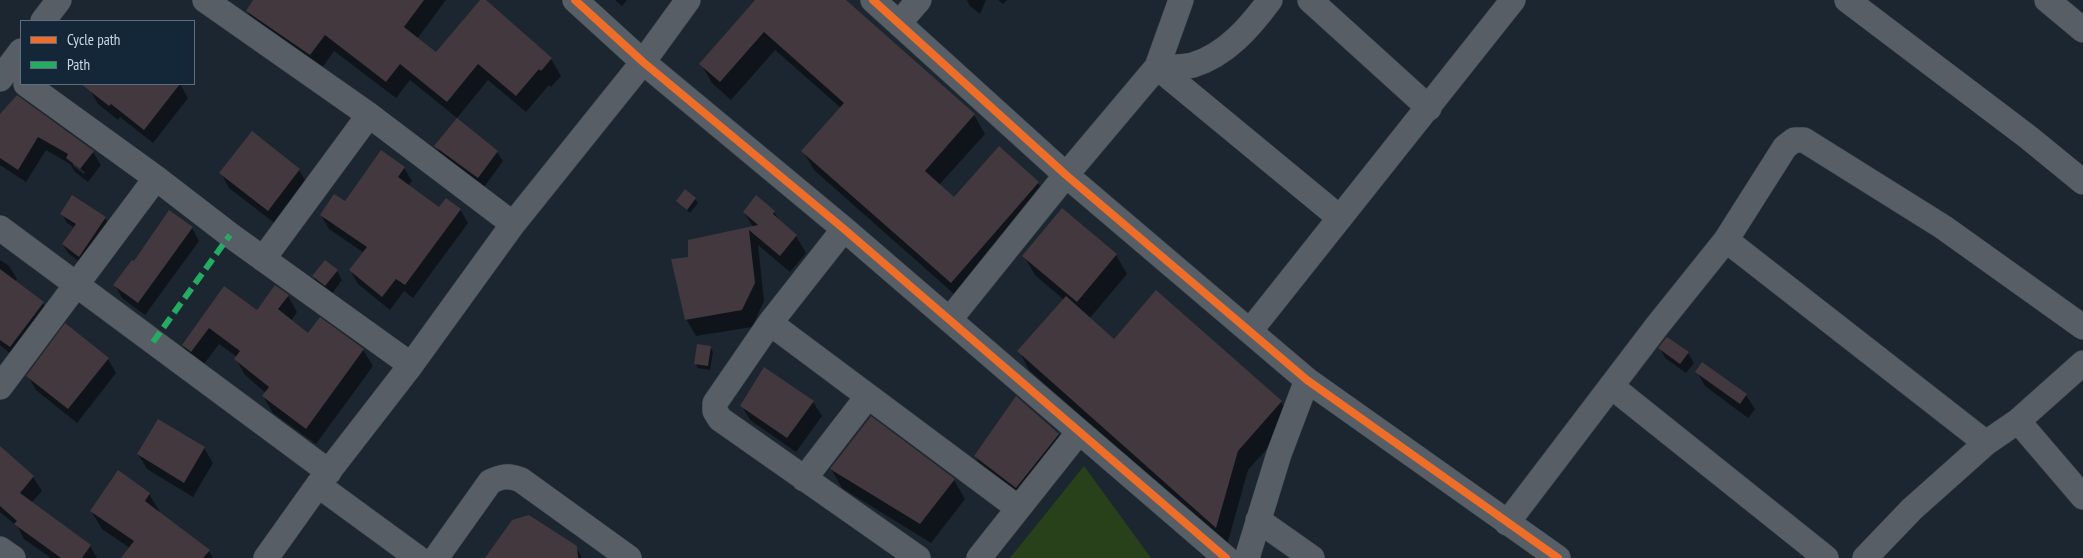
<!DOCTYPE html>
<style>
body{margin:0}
#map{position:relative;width:2083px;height:558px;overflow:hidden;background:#1c2630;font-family:"PT Sans Narrow",sans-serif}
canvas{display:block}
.legend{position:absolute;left:20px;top:20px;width:175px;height:65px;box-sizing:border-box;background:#142738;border:1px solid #5e6e7d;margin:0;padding:6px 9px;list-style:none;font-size:15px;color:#cdd9e5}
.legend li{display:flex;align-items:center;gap:10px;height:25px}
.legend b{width:25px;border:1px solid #5e6e7d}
</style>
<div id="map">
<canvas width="2083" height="558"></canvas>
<ul class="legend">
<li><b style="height:6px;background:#ee6e29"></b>Cycle path</li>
<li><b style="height:6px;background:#26ab63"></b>Path</li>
</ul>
</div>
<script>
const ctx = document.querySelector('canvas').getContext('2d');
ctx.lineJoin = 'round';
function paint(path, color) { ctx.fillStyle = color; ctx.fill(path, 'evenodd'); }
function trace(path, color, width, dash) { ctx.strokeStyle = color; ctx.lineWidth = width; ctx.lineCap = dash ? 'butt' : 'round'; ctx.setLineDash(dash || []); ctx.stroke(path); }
paint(new Path2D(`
 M1084,466L1151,558H1010Z`), '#29411a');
paint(new Path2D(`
 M255,0H446L417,39L436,54L484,0L551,59L561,76L551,87L549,85L526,112L488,80L457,118L410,80L396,98L334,51L320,71L257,28L247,11Z
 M615,0H627L622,6Z
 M757,0H844L974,115L985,134L939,185L954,198L999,148L1038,183L1049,202L962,301L814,170L803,151L841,108L775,50L731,100L712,83L701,64Z
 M967,0H986L980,14L970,6Z
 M998,0H1007L1003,4Z
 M94,84H180L188,98L153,143L120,117L118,120L98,104L90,90Z
 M0,115L93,152L101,165L88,182L75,172L70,164L46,150L26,182L0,165ZM73,163L85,172L84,174L73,166Z
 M252,133L299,170L308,185L277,225L229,188L221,173Z
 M436,146L497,152L503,161L484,187L441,156Z
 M404,168L412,181L408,186L439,208L460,209L468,223L413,298L404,291L390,310L358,284L350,270L364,253L329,229L321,215Z
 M695,199L698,203L690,213L678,201Z
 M744,212H774L780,222L796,236L806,253L790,272L758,245L764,301L752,327L696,336L686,319L690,258L753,227Z
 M62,214L105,218L111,228L85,266L69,254L63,245L75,228L67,223Z
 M192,228L199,241L145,315L122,298L115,285L134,262Z
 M1116,255L1127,274L1089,319L1114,340L1281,402L1292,421L1248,470L1227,545L1029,370L1019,351L1064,300L1035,275L1024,256Z
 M0,260L9,266L17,279L15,282L43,303L50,316L17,359L0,345Z
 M337,271L342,280L331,295L319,286L313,276Z
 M224,288L257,312L288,296L297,312L291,321L308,335L320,319L363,350L373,366L316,444L273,413L263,396L266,393L245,375L236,359L237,357L219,344L201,368L192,361L183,345Z
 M1667,338L1688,353L1694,363L1686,373L1665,358L1660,348Z
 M710,347L713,352L710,370L698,368L696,364Z
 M108,359L116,373L77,423L36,390L28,376Z
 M1697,372L1746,395L1755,409L1748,418L1705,386Z
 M813,402L822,416L796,452L750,420L742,406Z
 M158,421L204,448L213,463L193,497L147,469L138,454Z
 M1058,434L1069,453L1027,507L986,475L975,456Z
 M0,448L33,477L42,491L31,503L90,546L97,558H51L24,539L18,527L0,512Z
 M831,469L954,480L965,499L931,543L842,488Z
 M149,494L160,512L159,513L209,551L213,558H123L130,548L102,529L91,511Z
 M576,547L582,558H486Z`), '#0007');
paint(new Path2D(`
 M253,0H424L404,27L436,52L480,0H486L552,58L541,71L539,69L516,96L478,64L447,102L400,64L386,82L325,35L310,55L246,11Z
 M755,0H846L975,114L925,171L954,197L999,146L1039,182L951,283L801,151L844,103L764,32L720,82L699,64Z
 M81,84H180L144,130L111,104L109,106Z
 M17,95L94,151L80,169L66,158L68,154L38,137L18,170L0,158V114Z
 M457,118L498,151L478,178L434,146Z
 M252,131L300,169L268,211L219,173Z
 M381,150L405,167L398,177L439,207L446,198L461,209L405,285L396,279L382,297L349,270L367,247L320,215L334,194L345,201Z
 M685,189L696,198L687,210L676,201Z
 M72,195L106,217L79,257L62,244L76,224L60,214Z
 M756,195L775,211L773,214L797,235L780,256L749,230L755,283L742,310L685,320L671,259L688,257V240L758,225L743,212Z
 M1062,208L1117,254L1077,302L1022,256Z
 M169,210L193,227L138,303L113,285L132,260L134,261Z
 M325,260L338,270L325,286L312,276Z
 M0,269L44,302L10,347L0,340Z
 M275,285L289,295L278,309L308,333L320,317L364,349L306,429L262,396L269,387L234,359L240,351L209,328L191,352L182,345L224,286L257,310Z
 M1156,290L1282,401L1238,451L1216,528L1017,351L1066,296L1114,339Z
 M65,323L109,358L68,409L26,376Z
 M1667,337L1689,352L1680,364L1658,348Z
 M697,344L711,346L708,366L694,364Z
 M1702,362L1747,394L1740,404L1695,372Z
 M764,367L814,401L787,438L740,406Z
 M1016,396L1059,434L1016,488L974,456Z
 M871,416L955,479L920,524L830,469Z
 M158,419L205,447L184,483L137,454Z
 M0,446L34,476L20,493L91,545L82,558H61L14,524L17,521L0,506Z
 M118,470L150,493L145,501L210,550L203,558H121L134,541L90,511Z
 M529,515L577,546L578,558H485L512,520Z`), '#42383d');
const minor = new Path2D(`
 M205,0L369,115L513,224
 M575,0L643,62L844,229L1226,558
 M873,0L1066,175L1307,380L1558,558
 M1310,0L1429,108
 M1847,0L2028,137L2083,182
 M2047,0L2083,30
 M43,21L59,0
 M899,23L919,0
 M1157,67L1340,218
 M1157,67C1169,67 1181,68 1193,65C1226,55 1250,27 1270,0
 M0,79L21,51
 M26,84L156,178L230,235L411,365
 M0,228L329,472
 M844,229L770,323L715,403V411L720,419L918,558
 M1726,240L1986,443
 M263,259L369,115
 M950,319L1066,175L1157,67L1181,0
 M770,323L1018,508
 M1250,331L1513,0
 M1611,386L1826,558
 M0,387L156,178
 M2018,421L2083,497
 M804,479L868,396
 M318,485L418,558
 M1258,520L1312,558
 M1507,523L1657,326L1726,240L1785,147L1794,140H1804L1943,227L2083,327
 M0,549L13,558
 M266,558L318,485L411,365L513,224L643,62L688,0
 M436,558L490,482C502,476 508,475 521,480L629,558
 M979,558L1079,432
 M1247,558L1279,454L1307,380
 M1865,558L1912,509L1986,443L2018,421L2083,363`);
trace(minor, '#384048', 26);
trace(minor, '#575e66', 25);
trace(new Path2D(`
 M153,342L230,235`), '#26ab63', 6, [12, 6]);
trace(new Path2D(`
 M575,0L643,62L844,229L1226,558
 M873,0L1066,175L1307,380L1558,558`), '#ee6e29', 8);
</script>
